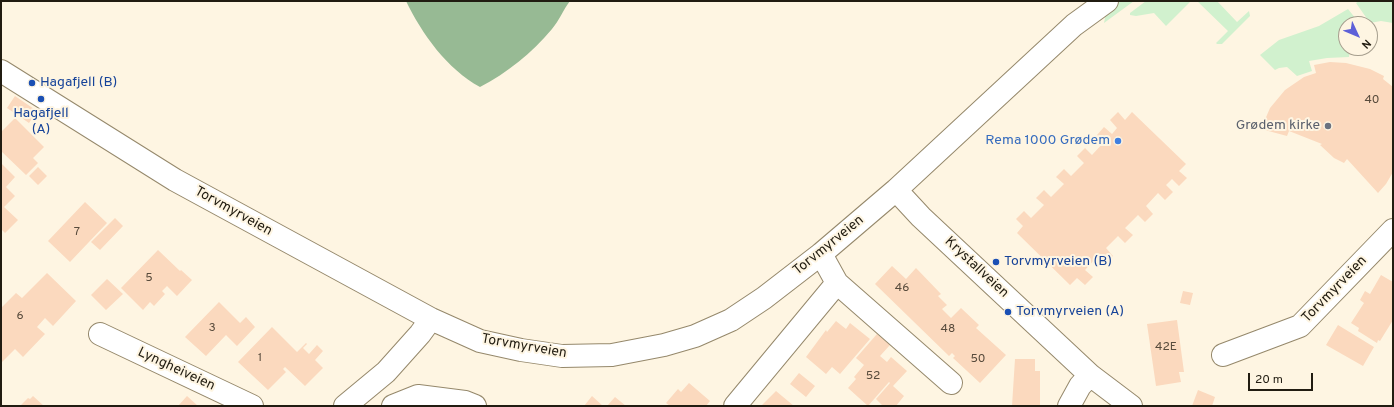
<!DOCTYPE html>
<meta charset="utf-8">
<style>
body{margin:0}
#map{position:relative;width:1394px;height:407px;overflow:hidden;background:#fef5e2;font-family:Overpass,sans-serif}
canvas{display:block}
.frame{position:absolute;inset:0;border:2px solid #211c11;pointer-events:none}
.north{position:absolute;left:1338px;top:16px;width:40px;height:40px;box-sizing:border-box;background:#fef5e2;border:1px solid #a69e8e;border-radius:50%;rotate:134deg;font-size:11px;font-weight:700;line-height:16px;text-align:center;color:#211c11}
.north::after{content:'';display:block;margin:auto;width:14px;height:18px;background:#5e60d8;clip-path:polygon(50% 0,100% 100%,50% 72%,0 100%)}
.scale{position:absolute;left:1248px;top:373px;width:65px;height:18px;box-sizing:border-box;border:2px solid #211c11;border-top:0;padding-left:5px;font-size:12px;line-height:14px;white-space:nowrap;color:#211c11;-webkit-text-stroke:3px #fef5e2;paint-order:stroke}
</style>
<div id="map">
<canvas width="1394" height="407"></canvas>
<div class="frame"></div>
<div class="north">N</div>
<div class="scale">20 m</div>
</div>
<script>
const ctx = document.querySelector('canvas').getContext('2d');
ctx.lineJoin = 'round';
function paint(path, color) { ctx.fillStyle = color; ctx.fill(path, 'evenodd'); }
function trace(path, color, width, dash) { ctx.strokeStyle = color; ctx.lineWidth = width; ctx.lineCap = dash ? 'butt' : 'round'; ctx.setLineDash(dash || []); ctx.stroke(path); }
function write(font, color, halo, rows, align = 'center') {
  ctx.font = font + ' Overpass,sans-serif'; ctx.lineWidth = 4; ctx.setLineDash([]); ctx.textBaseline = 'middle'; ctx.strokeStyle = halo; ctx.fillStyle = color; for (const [text, x, y, turn = 0] of rows) {
    ctx.save(); ctx.translate(x, y); ctx.rotate((+turn || 0) * Math.PI / 180); ctx.textAlign = isNaN(turn) ? turn : align; if (halo) ctx.strokeText(text, 0, 0); ctx.fillText(text, 0, 0); ctx.restore();
  }
}
paint(new Path2D(`
 M1120,1H1134L1104,23L1106,13Z
 M1146,1H1191L1166,26L1154,13L1136,16L1130,15V13Z
 M1197,1H1217L1237,22L1249,11L1250,16L1222,44H1217L1216,43L1228,31Z
 M1359,1H1393V23L1381,21L1370,23L1356,3Z
 M1348,9L1360,24H1346V48H1350L1349,57L1327,58L1309,61L1312,71L1297,76L1287,67L1279,68L1275,70L1260,55L1279,40L1319,26Z`), '#d1f1ce');
paint(new Path2D(`
 M406,1H570C563,10 559,21 552,29C532,53 507,73 480,87C447,69 422,34 406,1Z`), '#97ba94');
paint(new Path2D(`
 M1330,62L1346,63L1370,69L1384,76L1383,79L1393,87V172L1386,184L1378,193L1347,159L1344,163L1334,158L1320,145L1322,144L1289,131L1287,136L1261,129L1270,108L1285,90L1304,77L1316,73L1314,65Z
 M15,96L37,111L29,123L7,108Z
 M1118,112L1125,120L1132,112L1186,164L1179,171L1187,178L1179,186L1172,179L1166,185L1173,192L1165,200L1158,193L1146,206L1153,214L1145,222L1138,215L1125,228L1133,235L1125,243L1118,236L1106,248L1113,256L1105,264L1097,257L1085,270L1093,277L1085,285L1077,278L1070,285L1017,233L1023,226L1016,219L1024,211L1031,218L1044,205L1036,198L1044,190L1051,197L1064,184L1056,177L1064,169L1071,176L1084,163L1077,156L1085,148L1092,155L1104,142L1097,135L1104,127L1112,134L1117,128L1110,120Z
 M15,118L44,147L33,158L38,163L26,175L1,151V132Z
 M1,163L15,177L6,187L15,196L4,207L18,220L5,233L1,229Z
 M38,167L47,176L38,185L29,176Z
 M85,202L107,223L70,262L48,241Z
 M115,218L123,226L100,250L91,242Z
 M158,250L180,271L181,270L192,280L177,296L167,286L162,291L165,294L154,306L150,302L143,310L121,288Z
 M892,266L906,279L916,268L941,294L938,296L947,305L942,309L951,318L961,308L979,325L976,328L1006,355L980,383L953,358L955,356L952,353L949,356L875,284Z
 M47,273L76,301L53,326L45,318L37,327L45,334L23,357L15,349L1,363V308L16,293L22,298Z
 M1381,275L1393,282V320L1380,341L1378,340L1377,343L1358,331L1359,328L1351,323L1364,303L1360,300L1365,291L1370,294Z
 M107,279L123,294L106,310L91,295Z
 M1183,291L1193,293L1190,305L1180,303Z
 M219,302L240,323L246,317L255,327L237,346L226,335L206,356L185,337Z
 M1177,320L1184,372H1179L1181,382L1156,386L1147,324Z
 M836,321L846,329L850,323L870,339L840,374L832,367L826,374L806,357L826,330L827,332Z
 M1338,325L1374,347L1363,366L1326,345Z
 M272,327L297,352L306,343L307,344L303,348L309,354L317,345L323,351L315,360L323,368L305,386L285,367L283,369L286,372L268,390L238,362Z
 M877,334L890,345L880,356L887,362L891,357L907,371L893,386L904,396L896,406H883L876,399L890,383L889,382L868,406L848,388L856,379L854,377L864,365L856,358Z
 M1015,359H1035V371H1040V406H1012Z
 M799,373L815,386L806,397L790,384Z
 M689,383L710,401L706,406H670L666,403L678,389L681,392Z
 M1198,390L1215,397L1212,406H1192Z
 M776,391L794,406H761Z
 M33,396L44,406H20L28,398L30,399Z
 M187,396L198,406H178Z
 M592,396L603,406H584Z
 M615,397L626,406H607Z`), '#fbd9be');
const minor = new Path2D(`
 M1,71L175,180L431,319L480,341L521,350L562,356L612,355L664,345L695,336L731,320L764,298L821,254L896,190L1074,25L1107,1
 M896,190L921,217L1090,375L1131,406
 M821,254L837,283L951,383
 M100,334L252,406
 M1223,355L1300,326L1393,230
 M345,406L386,372L420,334L431,319
 M393,406L418,396L465,402L475,406
 M735,406L837,283
 M1069,406L1080,386L1090,375`);
trace(minor, '#95886b', 24);
trace(minor, '#fff', 22);
for (const [x, y, r, color] of [
 [32,83,4,"#1a4fb4"],
 [41,99,4,"#1a4fb4"],
 [1328,126,4,"#6b7280"],
 [1118,141,4,"#3f7fe0"],
 [996,262,4,"#1a4fb4"],
 [1008,312,4,"#1a4fb4"]
]) { const dot = new Path2D(); dot.arc(x, y, r, 0, 2 * Math.PI); ctx.fillStyle = color; ctx.fill(dot); trace(dot, '#fef5e2', 1.5); }
write('12px', '#584b3c', null, [
 ["40",1372,101],
 ["7",77,233],
 ["5",149,279],
 ["46",902,289],
 ["6",20,317],
 ["3",212,329],
 ["48",948,330],
 ["42E",1166,348],
 ["1",260,359],
 ["50",978,360],
 ["52",873,377]
]);
write('14px', '#164399', '#fef5e2', [
 ["Hagafjell (B)",40,83],
 ["Hagafjell",41,114,"center"],
 ["(A)",41,130,"center"],
 ["Torvmyrveien (B)",1004,262],
 ["Torvmyrveien (A)",1016,312]
], 'left');
write('14px', '#5b616d', '#fef5e2', [
 ["Grødem kirke",1320,126]
], 'right');
write('14px', '#366cbe', '#fef5e2', [
 ["Rema 1000 Grødem",1110,141]
], 'right');
write('14px', '#211c11', '#fef5e2', [
 ["Torvmyrveien",233,212,29],
 ["Torvmyrveien",829,246,-39],
 ["Krystallveien",976,268,43],
 ["Torvmyrveien",1335,290,-46],
 ["Torvmyrveien",524,347,10],
 ["Lyngheiveien",176,370,25]
]);
</script>
